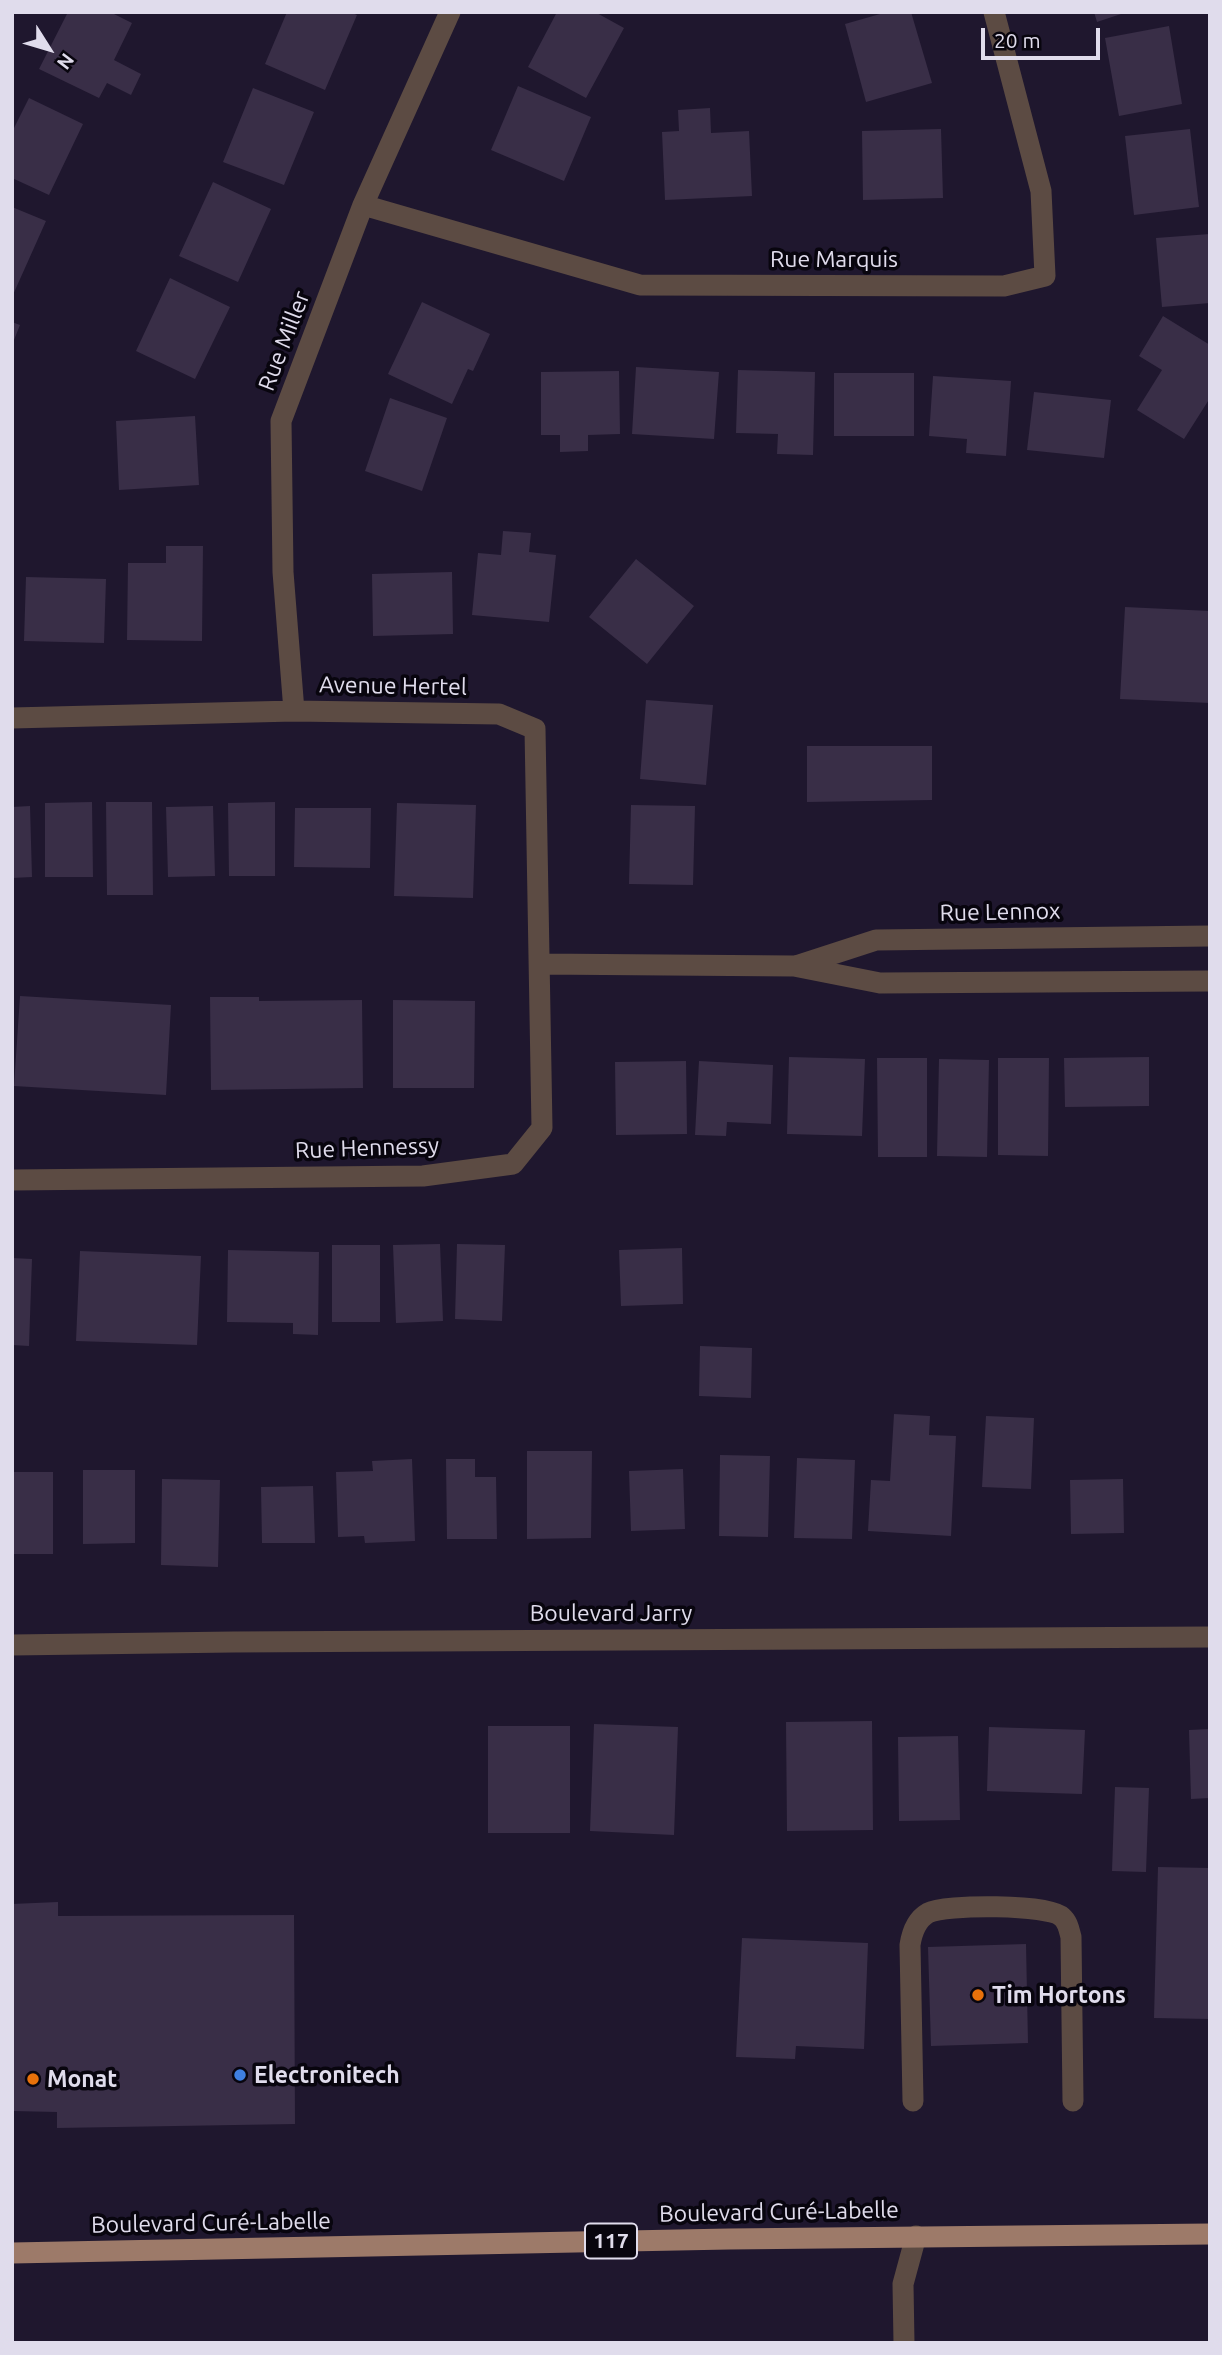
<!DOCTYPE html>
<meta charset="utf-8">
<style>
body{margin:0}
#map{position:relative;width:1222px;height:2355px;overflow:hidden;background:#1f172e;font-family:Ubuntu,sans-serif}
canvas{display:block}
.frame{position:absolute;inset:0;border:14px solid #e0dcec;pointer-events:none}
.north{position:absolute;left:14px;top:14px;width:70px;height:70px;-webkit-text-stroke:5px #08050e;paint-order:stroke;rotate:127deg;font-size:19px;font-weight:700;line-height:28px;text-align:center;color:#e0dcec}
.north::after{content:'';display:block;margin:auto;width:24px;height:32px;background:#e0dcec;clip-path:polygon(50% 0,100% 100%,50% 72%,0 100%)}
.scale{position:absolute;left:981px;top:28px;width:119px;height:32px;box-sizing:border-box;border:4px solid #e0dcec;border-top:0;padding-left:9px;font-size:21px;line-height:24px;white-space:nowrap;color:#e0dcec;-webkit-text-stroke:5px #08050e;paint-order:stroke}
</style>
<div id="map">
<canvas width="1222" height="2355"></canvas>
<div class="frame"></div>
<div class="north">N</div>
<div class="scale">20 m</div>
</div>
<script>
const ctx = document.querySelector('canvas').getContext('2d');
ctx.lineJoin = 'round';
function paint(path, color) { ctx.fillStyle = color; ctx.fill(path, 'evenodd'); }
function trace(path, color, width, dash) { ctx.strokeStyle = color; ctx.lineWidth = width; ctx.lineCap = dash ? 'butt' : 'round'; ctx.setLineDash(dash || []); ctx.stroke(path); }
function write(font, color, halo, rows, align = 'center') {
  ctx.font = font + ' Ubuntu,sans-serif'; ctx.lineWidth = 7; ctx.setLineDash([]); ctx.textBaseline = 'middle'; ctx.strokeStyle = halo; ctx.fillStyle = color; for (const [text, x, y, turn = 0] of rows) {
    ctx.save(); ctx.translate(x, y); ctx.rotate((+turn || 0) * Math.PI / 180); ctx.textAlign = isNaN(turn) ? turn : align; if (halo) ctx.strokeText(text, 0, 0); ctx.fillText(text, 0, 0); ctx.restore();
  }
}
paint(new Path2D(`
 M68,12H110L132,23L114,60L141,74L131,95L107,83L99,98L39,69Z
 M287,12H350L357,15L325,90L265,64Z
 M557,12H595L624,28L586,98L528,67Z
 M887,12H911L932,83L866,102L845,24Z
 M1094,12H1124V13L1097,22Z
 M1169,26L1182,104L1119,116L1105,38Z
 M518,86L591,117L564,181L491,150Z
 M253,88L314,112L284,185L223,162Z
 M29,98L83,124L49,195L12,178V132Z
 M710,108L711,133L749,131L752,196L665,200L662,132L679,131L678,110Z
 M941,129L943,198L863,200L862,131Z
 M1190,129L1199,207L1134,215L1125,136Z
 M213,182L271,209L238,282L179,256Z
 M12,207L46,221L12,297Z
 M1210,234V303L1162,307L1156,238Z
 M170,278L230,307L195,379L136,351Z
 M422,302L490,334L473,371L468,369L452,404L388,374Z
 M1163,316L1210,345V398L1184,439L1137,410L1162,370L1139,356Z
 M12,322L20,325L12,345Z
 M636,367L719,372L714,439L632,434Z
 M738,370L815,372L813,455L777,454L778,434L736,433Z
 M619,371L620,434L588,435V451L560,452V435H541V372Z
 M834,373H914V436H834Z
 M933,376L1011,381L1006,456L966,453L967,439L929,436Z
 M1034,392L1111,400L1104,458L1027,450Z
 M390,398L447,418L422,491L365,471Z
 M195,416L199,485L119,490L116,421Z
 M503,531L531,533L529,552L556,555L549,622L472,615L478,553L501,555Z
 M166,546H203L202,641L127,640L128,563H166Z
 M636,559L694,606L647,664L589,617Z
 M452,572L453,634L373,636L372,574Z
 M26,577L106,579L104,643L24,641Z
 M1125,607L1210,611V703L1120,699Z
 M646,700L713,705L706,785L640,779Z
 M807,746H932V800L807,802Z
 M92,802L93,877H45V803Z
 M106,802H152L153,895H107Z
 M275,802V876H229L228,803Z
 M397,803L476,805L473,898L394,896Z
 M631,805L695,806L693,885L629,884Z
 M30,806L32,877L12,878V807Z
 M213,806L215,876L168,877L166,807Z
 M295,808H371L370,868L294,867Z
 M20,996L171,1005L166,1095L14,1086Z
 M210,997H259V1001L362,1000L363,1088L211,1090Z
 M393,1000L475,1001L474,1088H393Z
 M789,1057L865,1059L862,1136L787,1134Z
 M1149,1057V1106L1065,1107L1064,1058Z
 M877,1058H927V1157H878Z
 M998,1058H1049L1048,1156L998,1155Z
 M939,1059L989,1060L987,1157L937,1156Z
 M686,1061L687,1134L616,1135L615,1062Z
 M699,1061L773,1065L771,1124L727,1122L726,1136L695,1135Z
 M440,1244L443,1321L396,1323L393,1245Z
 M457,1244L505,1245L502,1321L455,1319Z
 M332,1245H380V1322H332Z
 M682,1248L683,1304L621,1306L619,1250Z
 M228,1250L319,1252L318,1335L293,1334V1323L227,1322Z
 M80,1251L201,1256L197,1345L76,1341Z
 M12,1258L32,1259L29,1346L12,1345Z
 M700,1346L752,1348L751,1398L699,1396Z
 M894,1414L930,1416L929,1435L956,1436L951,1536L868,1531L871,1480L890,1481Z
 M986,1416L1034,1418L1031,1489L982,1487Z
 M527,1451H592L591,1538L527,1539Z
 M720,1455L770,1456L768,1537L719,1536Z
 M797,1458L855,1460L852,1539L794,1538Z
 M412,1459L415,1541L365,1543L364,1536L338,1537L336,1472L373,1471L372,1461Z
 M446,1459H475V1477H496L497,1539H447Z
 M683,1469L685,1529L631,1531L629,1471Z
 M83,1470H135V1543L83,1544Z
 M12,1472H53V1554H12Z
 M162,1479L220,1480L218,1567L161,1565Z
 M1123,1479L1124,1533L1071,1534L1070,1480Z
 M313,1486L315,1543H262L261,1487Z
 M872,1721L873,1830L787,1831L786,1722Z
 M594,1724L678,1727L674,1835L590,1831Z
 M488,1726H570V1833H488Z
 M989,1727L1085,1730L1082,1794L987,1791Z
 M1210,1729V1798L1191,1799L1189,1730Z
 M958,1736L960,1820L899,1821L898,1737Z
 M1115,1787L1149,1788L1146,1872L1112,1871Z
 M1158,1867L1210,1868V2019L1154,2018Z
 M58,1902V1916L294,1915L295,2124L57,2128V2112L12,2111V1904Z
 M742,1938L868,1943L864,2049L796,2046L795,2059L736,2057Z
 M1026,1944L1028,2043L931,2046L928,1947Z`), '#392e47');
trace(new Path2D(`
 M363,205L640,285L1004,286L1045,276L1041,191L994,12
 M294,711L283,572L281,421L363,205L450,12
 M12,718L294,711L499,714L535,729L542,1128L513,1164L423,1176L12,1180
 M540,964L794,966L880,983L1210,981
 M796,966L876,940L1210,936
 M12,1645L233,1642L1210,1637
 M913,2101L910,1945C912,1932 916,1920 928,1913C945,1904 1049,1904 1062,1917C1068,1922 1069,1930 1071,1937L1073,2101
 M904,2343L903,2284L916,2236`), '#5c4b43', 21);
trace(new Path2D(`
 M12,2253L729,2239L1210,2234`), '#9d7a69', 21);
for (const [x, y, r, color] of [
 [978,1995,7,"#e8710a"],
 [240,2075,7,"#3f7fe0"],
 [33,2079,7,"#e8710a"]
]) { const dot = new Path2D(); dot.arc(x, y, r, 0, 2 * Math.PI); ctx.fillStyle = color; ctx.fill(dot); trace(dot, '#08050e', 2.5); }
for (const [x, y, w] of [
 [611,2241,52]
]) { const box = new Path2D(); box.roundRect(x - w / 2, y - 17.5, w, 35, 5); ctx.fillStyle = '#08050e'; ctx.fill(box); trace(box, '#e0dcec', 2); }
write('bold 21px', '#e0dcec', null, [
 ["117",611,2241]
]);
write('23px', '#e0dcec', '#08050e', [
 ["Rue Marquis",834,259],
 ["Rue Miller",284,341,-69],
 ["Avenue Hertel",393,686,1],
 ["Rue Lennox",1000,912,-1],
 ["Rue Hennessy",367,1148,-2],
 ["Boulevard Jarry",611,1613],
 ["Boulevard Curé-Labelle",779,2212,-1],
 ["Boulevard Curé-Labelle",211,2223,-1]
]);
write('bold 23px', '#e0dcec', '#08050e', [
 ["Tim Hortons",992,1995],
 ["Electronitech",254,2075],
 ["Monat",47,2079]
], 'left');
</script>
